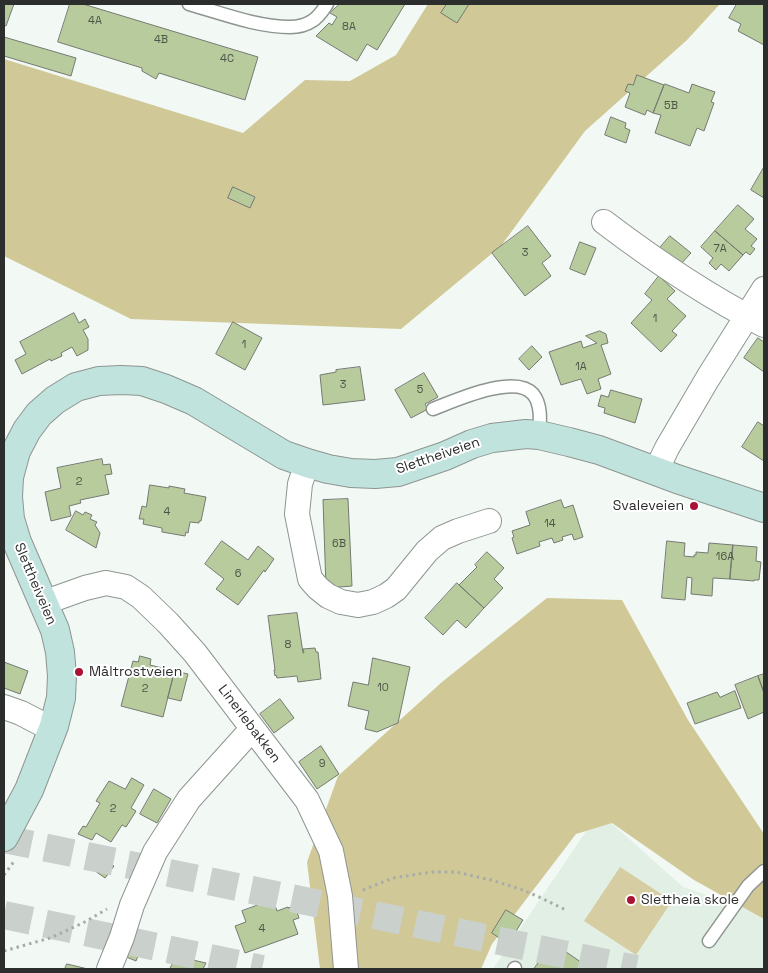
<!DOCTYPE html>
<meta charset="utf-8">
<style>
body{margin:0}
#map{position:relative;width:768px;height:973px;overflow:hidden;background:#f2f9f4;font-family:"Space Grotesk",sans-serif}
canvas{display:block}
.frame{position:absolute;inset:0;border:5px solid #2b2e2c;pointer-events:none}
</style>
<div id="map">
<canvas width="768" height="973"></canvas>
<div class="frame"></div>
</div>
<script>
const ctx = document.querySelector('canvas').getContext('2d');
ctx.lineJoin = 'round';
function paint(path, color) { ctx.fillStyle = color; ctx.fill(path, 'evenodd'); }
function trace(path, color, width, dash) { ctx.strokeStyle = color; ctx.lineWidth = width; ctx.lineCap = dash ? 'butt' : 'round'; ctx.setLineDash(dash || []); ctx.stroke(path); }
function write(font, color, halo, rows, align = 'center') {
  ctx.font = font + ' "Space Grotesk",sans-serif'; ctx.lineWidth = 4; ctx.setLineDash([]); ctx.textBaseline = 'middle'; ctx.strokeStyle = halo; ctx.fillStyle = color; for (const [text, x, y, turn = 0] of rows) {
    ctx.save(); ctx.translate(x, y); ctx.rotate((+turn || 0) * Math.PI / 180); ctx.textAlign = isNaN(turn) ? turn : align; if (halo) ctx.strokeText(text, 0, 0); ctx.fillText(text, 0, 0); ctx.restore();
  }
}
paint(new Path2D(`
 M599,812L683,887L764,914V969H493Z`), '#e2efe5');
paint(new Path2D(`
 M620,867L672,901L636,955L584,921Z`), '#d6cea2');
paint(new Path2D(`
 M428,4H720L687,40L585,131L501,246L401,329L131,319L4,256V59L243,133L305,80L350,81L396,55Z
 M547,598L622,600L688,720L764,834V919L694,880L612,823L576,834L492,944L481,969H320L307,862L338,776L442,682Z`), '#d1c897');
const building = new Path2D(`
 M4,4H14L6,26L4,25Z
 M70,4H83L258,57L245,100L159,73L156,79L142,71V68L58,42Z
 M340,4H405L377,50L367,44L357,61L316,36L329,23L332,25L337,17L330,13Z
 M447,4H469L457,23L441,13Z
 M737,4H764V45L738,31L741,24L729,18Z
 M4,37L76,58L71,76L4,56Z
 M637,75L664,85L653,113L647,110L645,115L625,107L630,93L625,91L628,84L633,85Z
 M665,84L689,93L692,84L715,92L711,102L714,103L704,131L697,128L690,146L655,133L661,115L653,113L664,85Z
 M611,117L626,123L625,128L630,130L626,143L605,135Z
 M764,167V198L751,190Z
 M233,187L255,197L250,208L228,198Z
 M738,205L754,219L745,229L757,239L751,246L755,249L750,255L746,252L743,255L715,231Z
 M528,226L551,256L542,263L551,276L525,296L492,253Z
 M715,231L743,255L729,271L721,264L716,270L709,263L713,258L701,247Z
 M670,236L691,253L679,266L659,249Z
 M580,242L596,248L585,275L570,269Z
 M659,276L675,291L667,299L686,316L672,331L677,335L661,352L631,323L652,300L645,294Z
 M74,313L79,323L85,319L89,327L83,330L88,339V350L77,356L72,347L61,353L62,356L51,361L50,359L22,374L15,360L26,354L20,342Z
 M233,322L262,338L245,370L216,354Z
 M600,331L606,334L608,343L601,345L611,374L598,379L601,389L587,394L581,379L561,385L549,352L581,341L583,348L597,343L586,336Z
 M758,338L764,342V372L744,358Z
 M532,346L542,357L529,370L519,359Z
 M360,367L365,400L323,405L320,375L336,372V370Z
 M424,373L438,397L425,404L428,409L411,418L395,390Z
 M611,390L642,399L635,423L604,413L605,408L598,406L601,395L608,397Z
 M758,422L764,426V461L742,447Z
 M102,459L103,465L110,464L112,474L105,475L109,494L80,500L81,503L69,506L71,516L51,521L45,492L61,488L57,468Z
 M150,485L169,488V486L185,489L184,493L206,497L201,521H199V523L190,522L188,533L186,532L185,536L162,532V528L143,524L144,519H139L142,506L146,507Z
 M348,499L352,586L326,588L323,500Z
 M561,500L564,508L573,505L583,537L574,540L572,534L562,537L563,540L554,543L552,538L539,542L540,546L517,554L512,538L514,537L512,531L530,525L526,512Z
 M76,511L83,515L85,512L92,515L90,519L97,522L95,525L100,533L96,548L66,530Z
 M222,541L248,560L258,546L274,559L265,572L264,570L238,605L216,589L224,579L205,564Z
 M667,541L685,543L684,556L694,557V555H696V552L708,553L709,543L733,545L730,579L713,578L712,596L691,594L692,578L687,577L685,600L662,598Z
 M733,545L757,547L756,561L761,562L759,580H754V581L730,579Z
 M487,552L504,568L494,579L503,588L484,608L459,585L477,567L475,565Z
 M457,583L484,608L466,628L457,620L443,635L425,618Z
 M297,613L303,653H304L303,649L315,648L316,652H318L321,679L298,682L297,676L277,678L276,675L275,676L274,670H275L268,616Z
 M140,656L151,659L150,665L166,669V671L174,673L163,717L121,706L133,661L138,662Z
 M373,658L410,667L398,723L377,732L365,729L369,711L348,706L353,682L368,685Z
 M4,662L28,671L20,694L4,688Z
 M175,671L188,674L181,701L168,698Z
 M764,674V693L758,676Z
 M758,676L764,693V712L748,719L735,685Z
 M735,691L741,708L695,724L687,703L717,692L720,697Z
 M280,699L294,718L274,733L260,714Z
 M321,746L339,774L317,789L299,762Z
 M132,778L144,785L131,808L136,811L126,827L122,825L111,842L96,833L92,840L78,834L83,826L86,827L100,803L96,801L109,781L125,789Z
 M154,789L171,799L157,823L140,814Z
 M99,856L114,866L105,878L91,868Z
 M273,900L277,911L288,907V908L295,906L299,918L293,920L298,934L245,953L235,926L246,922L242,911Z
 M506,910L523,920L508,944L492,933Z
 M133,932L146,937L136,961L124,956Z
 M553,943L591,969H534Z
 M177,955L183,959L184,958L206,963L203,969H170Z
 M67,964L88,969H65Z`);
paint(building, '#b7cb9d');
trace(building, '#767972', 1);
trace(new Path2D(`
 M4,839L636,969
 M4,915L262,969`), '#cad0cc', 28, [28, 14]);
const lane = new Path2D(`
 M189,4C221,13 257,27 290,27C297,27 306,25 312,21C319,17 323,10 327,4
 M433,409C454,401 515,373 533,394C542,405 540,422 539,435
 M709,941L748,886L764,871
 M514,969L515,968`);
const street = new Path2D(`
 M604,222C654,260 707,296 764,325
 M307,463L300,484L297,514L310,579L318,588L328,596L341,602L358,605L373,602L386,596L396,589L427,551L442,538L458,531L489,521
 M656,471L667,448L708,378L764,289
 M43,603L85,588L106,583L126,587L141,597L168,623L195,653L307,800L331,851L340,896L346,969
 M4,707L21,713L42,724L54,726
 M109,969L122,937L132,905L155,852L189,799L252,729`);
const secondary = new Path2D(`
 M4,837L29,790L54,726L61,698L62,676L60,652L55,630L17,542L10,519L8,497L9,477L16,451L27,430L39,414L55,400L76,387L99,381L121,380L142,381L166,389L194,401L284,455L307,463L328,469L351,473L375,474L398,472L445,456L472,444L492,438L526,434L539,435L569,442L599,450L677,479L764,508`);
trace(lane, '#8e9590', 15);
trace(street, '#8e9590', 26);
trace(secondary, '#8e9590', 30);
trace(new Path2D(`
 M4,875L15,860
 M363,890L393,878L432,872H456L491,880L520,889L537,896L566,910
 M4,951L50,938L83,923L107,909`), '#a6aca8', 3, [2.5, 4]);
trace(lane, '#fff', 12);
trace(street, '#fff', 24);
trace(secondary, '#c0e3de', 28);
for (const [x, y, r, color] of [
 [694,506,5,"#aa1334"],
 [79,672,5,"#aa1334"],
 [631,900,5,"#aa1334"]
]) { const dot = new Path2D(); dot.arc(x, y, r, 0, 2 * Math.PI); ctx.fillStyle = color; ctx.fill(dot); trace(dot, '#fff', 2); }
write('11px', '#4e5548', null, [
 ["4A",95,21],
 ["8A",349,27],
 ["4B",161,40],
 ["4C",227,59],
 ["5B",671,106],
 ["7A",720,249],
 ["3",525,253],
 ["1",655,319],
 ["1",244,345],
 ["1A",581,367],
 ["3",343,385],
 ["5",420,390],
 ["2",79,482],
 ["4",167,512],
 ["14",550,524],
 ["6B",339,544],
 ["16A",725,557],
 ["6",238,574],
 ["8",288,645],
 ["10",383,688],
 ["2",145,689],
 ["9",322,764],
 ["2",113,809],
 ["4",262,929]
]);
write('14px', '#2b2e2c', '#fff', [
 ["Slettheiveien",438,456,-19],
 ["Slettheiveien",35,584,67],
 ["Linerlebakken",249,724,53]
]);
write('14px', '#2b2e2c', '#fff', [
 ["Svaleveien",684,506,"right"],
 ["Måltrostveien",89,672],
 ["Slettheia skole",641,900]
], 'left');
</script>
